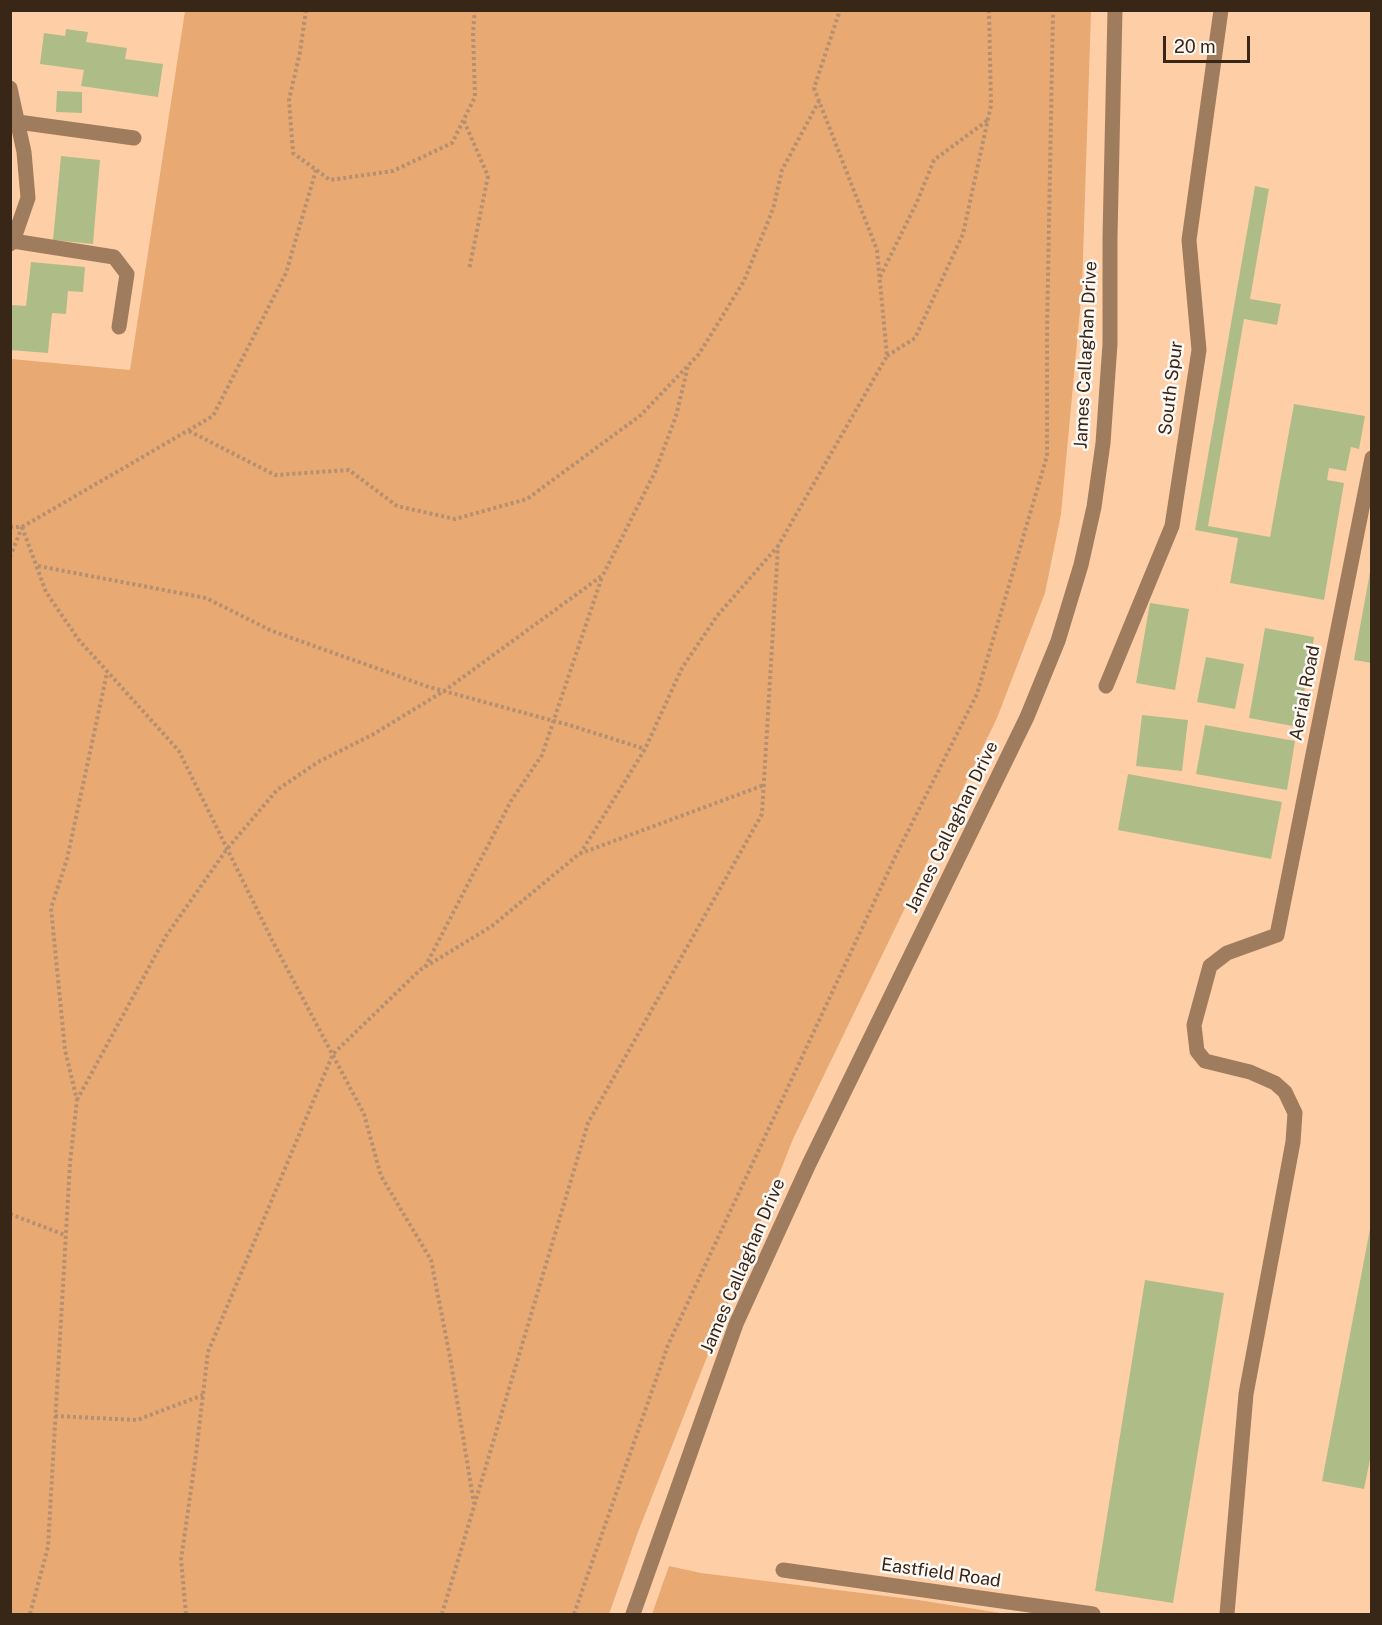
<!DOCTYPE html>
<style>
body{margin:0}
#map{position:relative;width:1382px;height:1625px;overflow:hidden;background:#fecfa7;font-family:"Public Sans",sans-serif}
canvas{display:block}
.frame{position:absolute;inset:0;border:12px solid #382617;pointer-events:none}
.scale{position:absolute;left:1163px;top:36px;width:87px;height:27px;box-sizing:border-box;border:3px solid #382617;border-top:0;padding-left:8px;font-size:18px;line-height:21px;white-space:nowrap;color:#382617;-webkit-text-stroke:4px #fef9f5;paint-order:stroke}
</style>
<div id="map">
<canvas width="1382" height="1625"></canvas>
<div class="frame"></div>
<div class="scale">20 m</div>
</div>
<script>
const ctx = document.querySelector('canvas').getContext('2d');
ctx.lineJoin = 'round';
function paint(path, color) { ctx.fillStyle = color; ctx.fill(path, 'evenodd'); }
function trace(path, color, width, dash) { ctx.strokeStyle = color; ctx.lineWidth = width; ctx.lineCap = dash ? 'butt' : 'round'; ctx.setLineDash(dash || []); ctx.stroke(path); }
function write(font, color, halo, rows, align = 'center') {
  ctx.font = font + ' "Public Sans",sans-serif'; ctx.lineWidth = 5; ctx.setLineDash([]); ctx.textBaseline = 'middle'; ctx.strokeStyle = halo; ctx.fillStyle = color; for (const [text, x, y, turn = 0] of rows) {
    ctx.save(); ctx.translate(x, y); ctx.rotate((+turn || 0) * Math.PI / 180); ctx.textAlign = isNaN(turn) ? turn : align; if (halo) ctx.strokeText(text, 0, 0); ctx.fillText(text, 0, 0); ctx.restore();
  }
}
paint(new Path2D(`
 M185,11H1091L1082,289L1061,514L1045,593L997,718L793,1139L638,1532L609,1614H11V359L130,370Z
 M669,1566L701,1573L918,1600L1007,1614H652Z`), '#e9a972');
paint(new Path2D(`
 M66,29L88,32L86,42L127,48L125,59L163,64L158,97L81,86L84,70L40,64L44,33L65,36Z
 M57,91L82,92V113L56,112Z
 M61,156L100,160L93,244L53,240Z
 M1255,186L1269,189L1250,299L1281,304L1277,325L1244,319L1208,526L1270,537L1294,404L1365,416L1359,449L1351,447L1346,471L1329,468L1327,480L1344,483L1324,600L1230,583L1238,538L1195,530Z
 M31,262L85,267L83,292L68,291L66,314L52,313L48,353L10,350L11,305L26,306Z
 M1370,572H1372V663L1354,660Z
 M1150,603L1189,609L1175,690L1136,683Z
 M1265,628L1314,637L1298,727L1249,718Z
 M1206,657L1244,664L1235,709L1197,702Z
 M1142,715L1188,720L1182,771L1136,766Z
 M1205,725L1295,741L1287,790L1196,774Z
 M1128,774L1282,802L1271,859L1118,830Z
 M1370,1229L1372,1450L1364,1489L1322,1481Z
 M1145,1280L1224,1293L1173,1603L1095,1591Z`), '#aebd88');
trace(new Path2D(`
 M306,10L300,52L289,100L293,153L330,180L393,171L452,143L475,97L473,32L475,10
 M464,121L488,176L469,270
 M880,277L917,202L934,160L988,120
 M887,356L915,338L963,234L991,105L989,10
 M189,431L275,475L349,470L397,506L455,519L527,499L641,415L699,354L744,281L773,209L782,170L819,101
 M10,527H22L213,416L286,273L316,170
 M22,527L46,592L78,639L179,751L273,942L364,1114L381,1176L431,1260L450,1357L474,1504
 M10,557L22,527
 M38,566L206,598L272,631L429,687L569,725L645,749
 M580,854L645,749L682,668L717,616L778,546
 M425,967L511,801L542,755L602,577
 M77,1100L166,936L227,849L277,790L318,762L372,735L444,691L603,575L655,472L676,416L688,366
 M10,1214L65,1235
 M55,1416L137,1420L203,1395
 M30,1614L48,1547L70,1163L77,1100L65,1050L51,908L67,859L107,673
 M186,1614L181,1560L196,1454L208,1352L333,1054L420,970L492,926L579,854L764,785
 M442,1614L588,1123L762,814L778,546L887,356L877,250L814,88L840,10
 M574,1614L668,1345L897,853L977,694L1047,456V332L1053,10`), '#b49071', 4, [3, 3]);
trace(new Path2D(`
 M10,88L24,152L28,198L13,241L10,244
 M18,122L134,138
 M13,241L114,257L127,274L119,327
 M1106,686L1172,526L1199,350L1189,240L1221,10
 M783,1570L1093,1614
 M633,1614L736,1324L809,1164L1027,717L1058,641L1081,565L1094,507L1103,443L1110,344V237L1115,10
 M1227,1614L1246,1394L1293,1142L1295,1113L1285,1092L1275,1083L1250,1072L1205,1061L1197,1051L1194,1025L1210,966L1227,953L1277,935L1372,458`), '#a07c5e', 15);
write('18px', '#382617', '#fef9f5', [
 ["James Callaghan Drive",1086,355,-87],
 ["South Spur",1171,388,-83],
 ["Aerial Road",1305,693,-79],
 ["James Callaghan Drive",952,827,-64],
 ["James Callaghan Drive",743,1266,-67],
 ["Eastfield Road",941,1573,8]
]);
</script>
